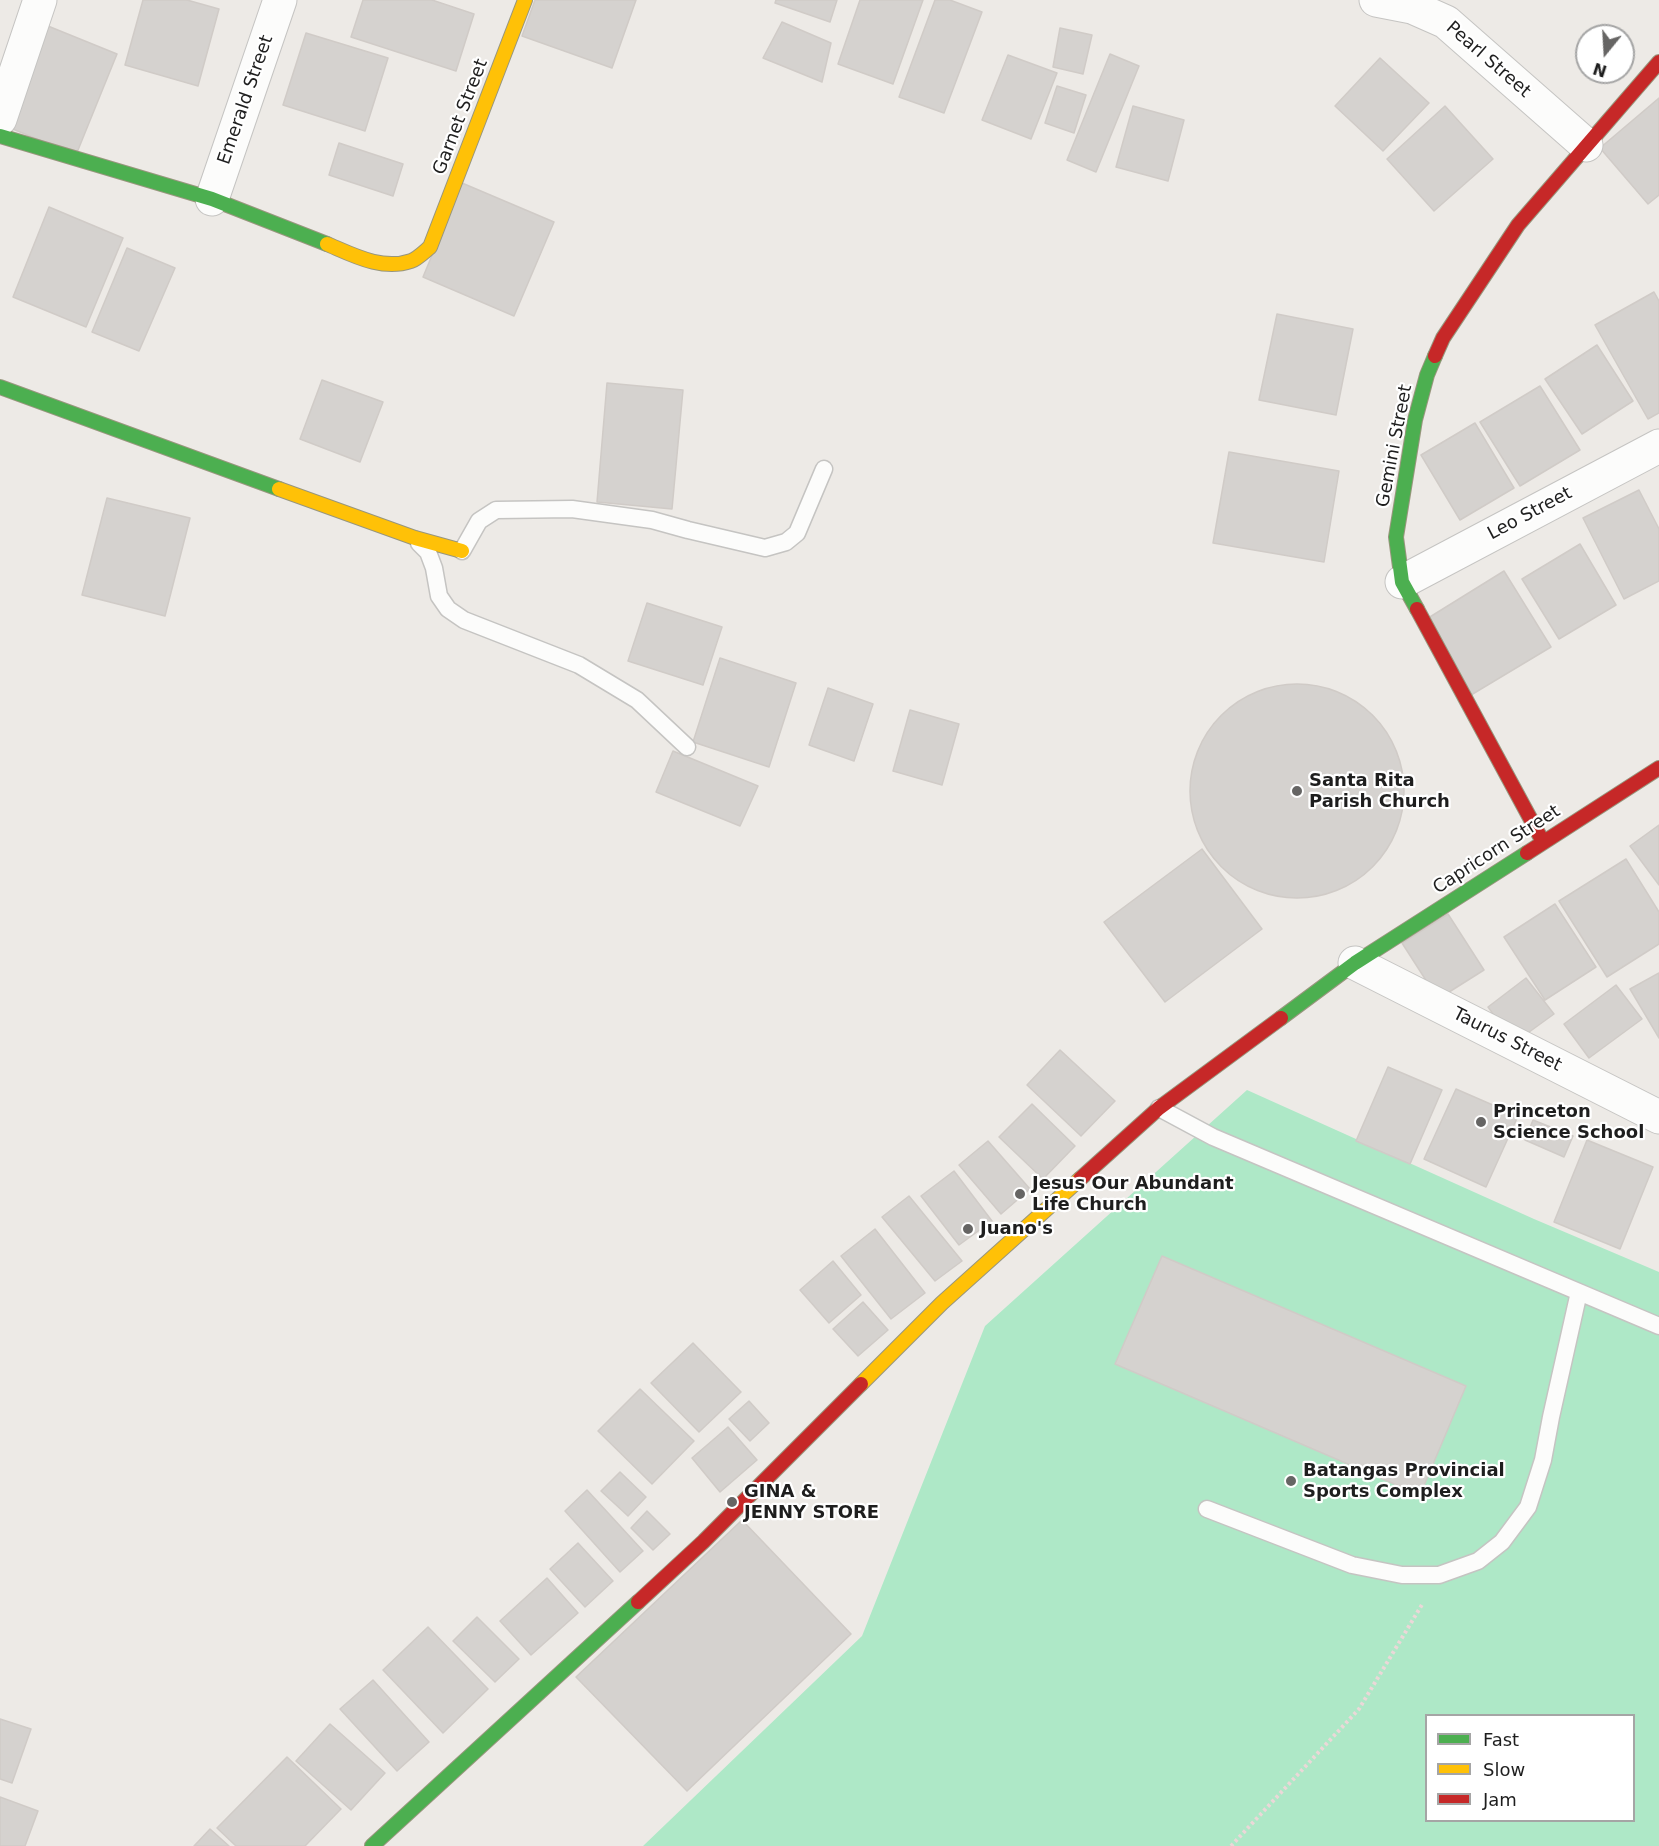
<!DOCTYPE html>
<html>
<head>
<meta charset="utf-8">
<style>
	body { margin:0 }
	#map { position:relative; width:1659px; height:1846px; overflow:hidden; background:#edeae6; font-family:"DejaVu Sans",sans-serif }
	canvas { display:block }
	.legend { position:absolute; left:1425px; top:1714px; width:210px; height:108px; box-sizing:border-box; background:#fff; border:2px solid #a5a5a5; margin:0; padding:8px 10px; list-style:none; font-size:18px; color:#1e1e1e }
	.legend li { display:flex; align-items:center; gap:12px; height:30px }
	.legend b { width:30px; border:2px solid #a5a5a5 }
	.north { position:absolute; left:1575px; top:24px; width:60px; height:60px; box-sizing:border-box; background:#fff; border:2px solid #a5a5a5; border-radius:50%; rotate:198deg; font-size:16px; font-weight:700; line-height:24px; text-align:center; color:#1e1e1e }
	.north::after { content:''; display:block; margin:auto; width:21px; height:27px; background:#666564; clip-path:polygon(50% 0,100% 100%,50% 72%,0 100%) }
</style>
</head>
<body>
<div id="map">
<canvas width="1659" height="1846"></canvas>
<ul class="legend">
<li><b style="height:8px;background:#4caf50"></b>Fast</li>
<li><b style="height:8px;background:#ffc107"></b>Slow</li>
<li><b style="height:8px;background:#c62828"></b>Jam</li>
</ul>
<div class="north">N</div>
</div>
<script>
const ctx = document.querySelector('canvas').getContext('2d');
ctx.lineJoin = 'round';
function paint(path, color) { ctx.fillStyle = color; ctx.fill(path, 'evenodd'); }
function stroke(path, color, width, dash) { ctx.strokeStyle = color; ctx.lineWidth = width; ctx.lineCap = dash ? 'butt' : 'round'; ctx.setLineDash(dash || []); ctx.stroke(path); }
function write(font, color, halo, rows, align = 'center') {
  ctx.font = font + ' "DejaVu Sans",sans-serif'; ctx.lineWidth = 4.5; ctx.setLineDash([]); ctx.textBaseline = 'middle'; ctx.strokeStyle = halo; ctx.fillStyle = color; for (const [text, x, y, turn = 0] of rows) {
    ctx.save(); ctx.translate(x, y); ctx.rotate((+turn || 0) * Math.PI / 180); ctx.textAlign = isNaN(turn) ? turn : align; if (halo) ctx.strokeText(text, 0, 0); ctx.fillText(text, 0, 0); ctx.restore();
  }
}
const pitch = new Path2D(`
	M1247,1090L1534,1219L1659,1272V1846H643L862,1636L985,1326ZM1426,1716H1634V1820H1426Z`);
const building = new Path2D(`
	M143,0H187L219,9L198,86L125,65Z
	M363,0H432L474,14L456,71L351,37Z
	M535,0H636L612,68L522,36Z
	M776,0H837L830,22L775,3Z
	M860,0H923L893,84L838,64Z
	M935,0H950L982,12L944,113L899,97Z
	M782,22L831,43L822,82L763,58Z
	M43,24L117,54L76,155L3,125Z
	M1060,28L1092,35L1083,74L1053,67Z
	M306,33L388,58L365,131L283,105Z
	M1110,54L1139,66L1096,172L1067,160Z
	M1008,55L1057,73L1031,139L982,120Z
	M1380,58L1429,103L1383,151L1335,106Z
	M1057,86L1086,95L1074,133L1045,123Z
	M1659,98V195L1648,204L1600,148Z
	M1133,106L1184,120L1168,181L1116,167Z
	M1445,106L1493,159L1434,211L1387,159Z
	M339,143L403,164L393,196L329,175Z
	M462,183L554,222L514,316L423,277Z
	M49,207L123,238L86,327L13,297Z
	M127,248L175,268L139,351L92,332Z
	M1654,292L1659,301V413L1648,419L1595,325Z
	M1277,314L1353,329L1336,415L1259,400Z
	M1597,345L1633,401L1582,434L1545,379Z
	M322,380L383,402L360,462L300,439Z
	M607,383L683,390L672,509L597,502Z
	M1540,386L1580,450L1520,486L1480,422Z
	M1475,423L1514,488L1460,520L1421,455Z
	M1229,452L1339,471L1324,562L1213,543Z
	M1639,490L1659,529V581L1624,599L1583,518Z
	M107,498L190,518L165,616L82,595Z
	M1580,544L1616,605L1559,639L1522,579Z
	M1504,571L1551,647L1471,695L1425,620Z
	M647,603L722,627L703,685L628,661Z
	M720,658L796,683L769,767L693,742Z
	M1190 791a107 107 0 1 1 214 0a107 107 0 1 1-214 0Z
	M828,688L873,704L854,761L809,745Z
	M910,710L959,724L942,785L893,771Z
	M673,751L758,786L740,826L656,792Z
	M1659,825V885L1630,846Z
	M1202,849L1262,929L1165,1002L1104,922Z
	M1626,859L1659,912V944L1607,977L1559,901Z
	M1555,904L1596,967L1545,1000L1504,937Z
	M1448,914L1484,970L1438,999L1402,943Z
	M1659,973V1038L1630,989Z
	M1526,978L1554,1014L1514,1043L1488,1007Z
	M1616,985L1642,1019L1589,1058L1564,1024Z
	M1060,1050L1115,1101L1081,1136L1027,1085Z
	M1388,1067L1442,1090L1410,1164L1356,1141Z
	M1456,1089L1518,1116L1486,1187L1424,1159Z
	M1032,1104L1075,1146L1043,1179L999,1137Z
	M1533,1120L1573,1136L1564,1157L1525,1140Z
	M1587,1140L1653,1167L1620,1249L1554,1222Z
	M988,1141L1030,1189L1001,1214L959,1165Z
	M954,1171L992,1221L959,1245L921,1196Z
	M909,1196L962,1261L935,1281L882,1217Z
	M875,1229L925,1293L891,1319L841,1256Z
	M1162,1256L1466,1386L1420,1495L1115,1364Z
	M833,1261L861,1295L829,1323L800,1290Z
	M863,1302L888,1330L858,1356L833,1329Z
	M693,1343L741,1392L699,1432L651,1383Z
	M640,1389L694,1441L652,1484L598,1431Z
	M749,1401L769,1423L750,1441L729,1419Z
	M728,1427L757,1460L720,1492L692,1458Z
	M620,1472L646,1497L628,1516L601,1491Z
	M587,1490L643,1551L620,1572L565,1511Z
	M647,1511L670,1534L653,1550L631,1528Z
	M742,1520L851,1634L687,1791L576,1677Z
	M578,1543L613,1581L585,1607L550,1569Z
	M547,1578L578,1613L531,1655L500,1621Z
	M477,1617L519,1659L495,1682L453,1641Z
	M428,1627L488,1689L443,1733L383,1670Z
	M373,1680L429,1742L397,1771L340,1709Z
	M0,1719L31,1729L12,1783L0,1779Z
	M330,1724L385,1773L351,1810L296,1761Z
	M287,1757L341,1809L305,1846H236L217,1828Z
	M0,1797L38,1811L25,1846H0Z
	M210,1829L229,1846H194Z`);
const path = new Path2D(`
	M1231,1846L1359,1709L1423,1603`);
const lane = new Path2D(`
	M419,543L428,552L434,568L439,596L448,609L464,620L579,665L637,700L687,747
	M462,551L479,521L496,510L572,509L652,520L688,530L765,548L786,542L797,533L824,469
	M1159,1108L1213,1137L1659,1326
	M1207,1509L1352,1565L1402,1575H1439L1478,1561L1502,1542L1528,1507L1543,1460L1551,1417L1579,1292`);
const street = new Path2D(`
	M1376,0L1412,7L1446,22L1586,145
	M0,119L40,0
	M212,199L280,0
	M1402,582L1659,446
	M1355,963L1659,1117`);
const fast = new Path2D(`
	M0,136L212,199L327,244
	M0,387L279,489
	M1417,609L1402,582L1396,537L1415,420L1427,375L1435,356
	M1281,1018L1355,963L1527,853
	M372,1846L638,1602`);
const slow = new Path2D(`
	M327,244C353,255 382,271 411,261C417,259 424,252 430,247L525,0
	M279,489L415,538L462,551
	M861,1384L942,1303L1080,1179`);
const jam = new Path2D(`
	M1435,356L1443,338L1518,225L1659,62
	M1417,609L1543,842
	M1527,853L1659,768
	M1080,1179L1159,1108L1281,1018
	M638,1602L704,1541L861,1384`);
const markers = [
	[1297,791,6,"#666564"],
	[1481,1122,6,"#666564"],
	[1020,1194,6,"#666564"],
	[968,1229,6,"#666564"],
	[1291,1481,6,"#666564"],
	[732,1502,6,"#666564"]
];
const streetNames = [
	["Pearl Street",1488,60,41],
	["Emerald Street",246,100,-71],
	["Garnet Street",461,117,-69],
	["Gemini Street",1395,446,-79],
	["Leo Street",1530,514,-28],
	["Capricorn Street",1497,850,-33],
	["Taurus Street",1507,1040,27]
];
const poiNames = [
	["Santa Rita",1309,781],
	["Parish Church",1309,802],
	["Princeton",1493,1112],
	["Science School",1493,1133],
	["Jesus Our Abundant",1032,1184],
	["Life Church",1032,1205],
	["Juano's",980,1229],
	["Batangas Provincial",1303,1471],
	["Sports Complex",1303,1492],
	["GINA &",744,1492],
	["JENNY STORE",744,1513]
];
paint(pitch, '#aee8c7');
paint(building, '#d5d2cf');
stroke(building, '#d0cbc7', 1.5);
stroke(lane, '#c5c4c2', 19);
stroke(street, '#c5c4c2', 35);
stroke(fast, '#98967d', 16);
stroke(slow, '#98967d', 16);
stroke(jam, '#98967d', 16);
stroke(path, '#ebd8d8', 4, [3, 3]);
stroke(lane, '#fcfcfb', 16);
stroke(street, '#fcfcfb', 33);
stroke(fast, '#4caf50', 14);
stroke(slow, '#ffc107', 14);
stroke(jam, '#c62828', 14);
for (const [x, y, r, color] of markers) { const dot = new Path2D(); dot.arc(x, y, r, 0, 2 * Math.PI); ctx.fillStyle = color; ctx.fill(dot); stroke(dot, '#fff', 2); }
write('18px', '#1e1e1e', '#fff', streetNames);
write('bold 18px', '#1e1e1e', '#fff', poiNames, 'left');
</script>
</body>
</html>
